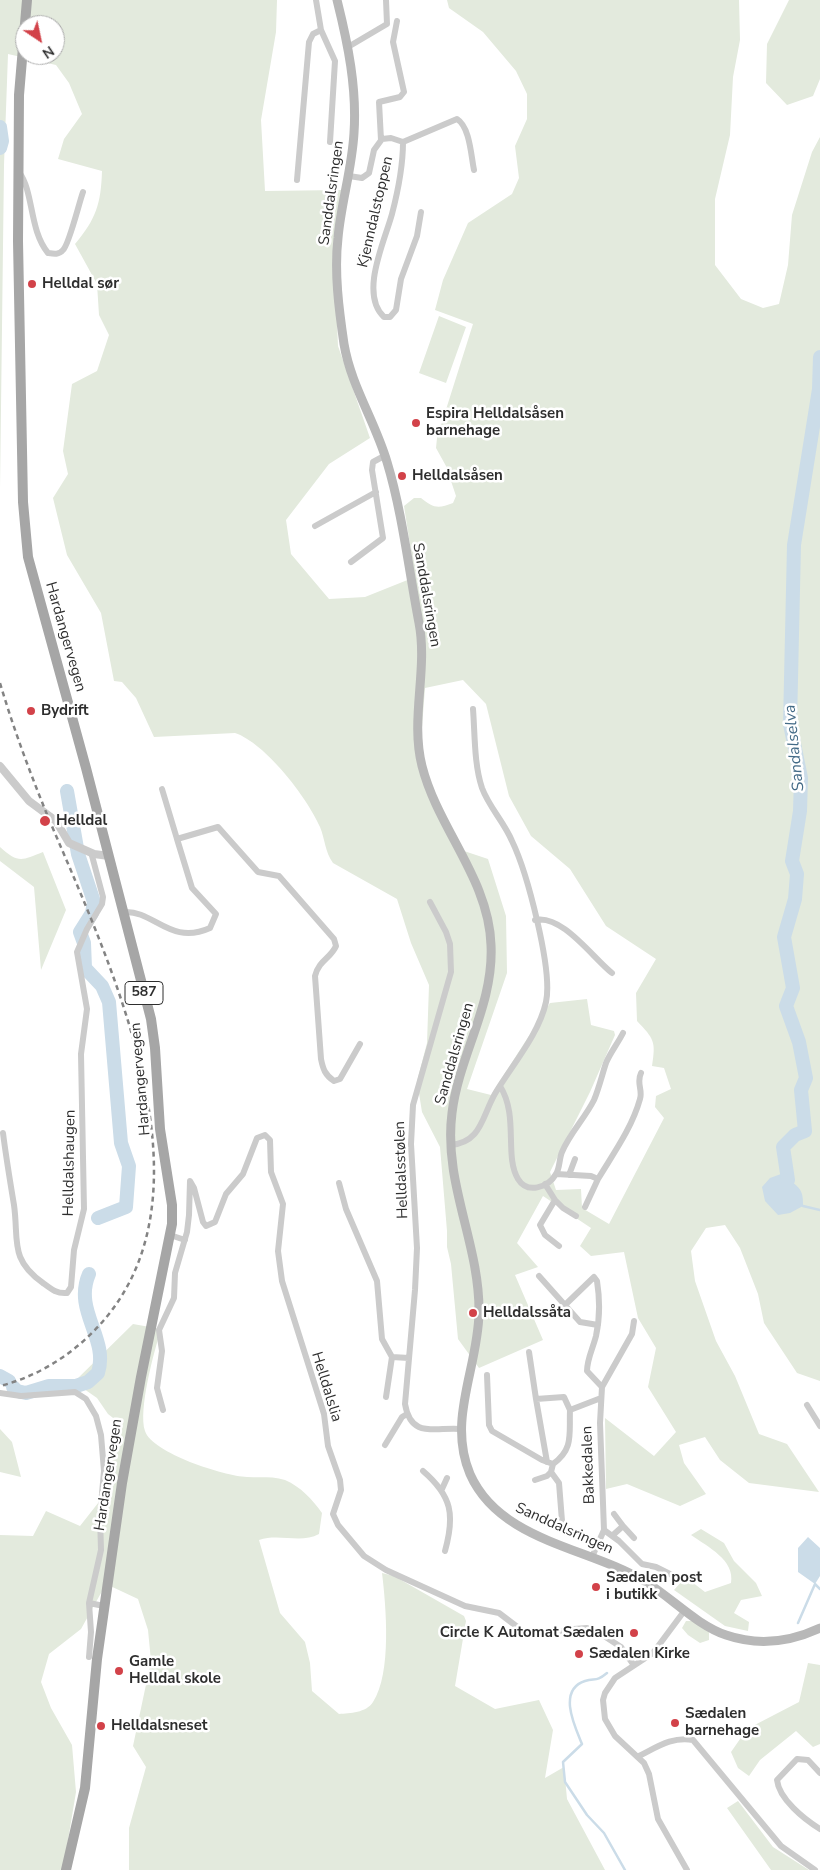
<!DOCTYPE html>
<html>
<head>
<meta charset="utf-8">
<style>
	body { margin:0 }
	#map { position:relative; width:820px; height:1870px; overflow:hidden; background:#fff; font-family:"Nunito Sans",sans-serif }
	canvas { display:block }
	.north { position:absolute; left:15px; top:15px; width:50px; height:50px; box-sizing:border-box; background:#fff; border:1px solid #ababab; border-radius:50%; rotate:146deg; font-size:14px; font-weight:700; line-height:20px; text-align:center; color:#2e2e2e }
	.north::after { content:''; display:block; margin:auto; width:18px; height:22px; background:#d24249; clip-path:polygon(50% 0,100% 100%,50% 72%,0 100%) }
</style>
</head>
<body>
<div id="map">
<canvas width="820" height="1870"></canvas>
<div class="north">N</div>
</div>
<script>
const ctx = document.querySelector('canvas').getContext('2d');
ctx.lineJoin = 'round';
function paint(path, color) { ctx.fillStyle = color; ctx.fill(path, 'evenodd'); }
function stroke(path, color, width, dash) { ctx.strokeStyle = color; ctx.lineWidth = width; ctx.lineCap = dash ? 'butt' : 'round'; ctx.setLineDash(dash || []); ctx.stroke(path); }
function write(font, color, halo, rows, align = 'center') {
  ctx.font = font + ' "Nunito Sans",sans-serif'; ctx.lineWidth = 5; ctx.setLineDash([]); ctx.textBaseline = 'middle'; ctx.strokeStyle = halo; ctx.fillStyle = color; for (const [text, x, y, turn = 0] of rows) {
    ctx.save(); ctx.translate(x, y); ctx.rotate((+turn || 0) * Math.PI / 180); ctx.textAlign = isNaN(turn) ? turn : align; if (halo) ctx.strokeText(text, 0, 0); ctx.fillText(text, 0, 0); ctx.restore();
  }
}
const green = new Path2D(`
	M0,0H277L276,32L261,120L265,191L341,190L334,255L338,346L370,438L329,464L286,520L291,554L329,599L365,597L415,577L404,506L414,498H421C433,508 438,509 453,503L456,496L446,466L436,448L437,438L473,324L435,310L443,280L468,223L512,194L519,178L515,146L527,119V94L516,71L483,32L449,8L447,0H739L740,40L733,77L730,135L715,199V265L741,299L763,308L779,304L788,265L792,215L812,152L820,137V1381L797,1373L764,1323L758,1294L740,1248L725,1225L706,1228L691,1251L695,1281L716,1341L735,1376L759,1434L787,1444L819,1492L749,1483L720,1460L705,1437L679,1445L684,1463L706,1494L680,1506L627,1484L606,1489L605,1418L654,1456L676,1432L648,1387L656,1348L638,1318L624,1252L591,1256L580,1246L591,1228L543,1196L517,1243L538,1267L515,1275L543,1340L479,1368L458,1339L451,1264L447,1247V1231L440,1147L422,1112L417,1081L427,1043L429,985L411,943L397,899L333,863C325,852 325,839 320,827C307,797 265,743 235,733L154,737L136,698L122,682L114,681L101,613L67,555L53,498L68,474L63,451L72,384L97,371L109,335L99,315L97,284L75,244C96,219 101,204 102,171L58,159L64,139L82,114L69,83L56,65L8,54L4,165L0,489ZM25,25H55V55H25ZM463,680L486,704L509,796L531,836L570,869L606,926L656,959L636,993L637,1021C654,1039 656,1041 652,1066L664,1068L671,1089L656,1096L655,1107L664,1118L609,1224L582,1208L581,1189L556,1190L550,1172L590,1092L615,1035L614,1031L591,1025L587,999L550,1003L491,1095L467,1089L507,973L506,916L488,859L464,851L419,767L425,688Z
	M789,0H820V79L813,96L787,105L766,83L767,44Z
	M439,316L466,327L446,383L419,373Z
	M0,847C18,863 21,861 43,852L66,910L41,970L34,887L0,861Z
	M133,1324L161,1329C154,1352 138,1410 145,1431C152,1453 224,1476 247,1477C259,1478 273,1476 285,1480C301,1487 312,1499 322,1513L319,1534C301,1544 279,1533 259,1540L280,1613L305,1642L310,1663L312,1691L339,1714C350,1713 366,1713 373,1702C392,1673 386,1606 382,1573L394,1576L464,1616L466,1621L455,1686L495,1709L539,1700L553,1730L545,1778L564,1767L567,1799L605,1870H129V1828L146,1767L133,1746L151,1661L148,1630L138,1599L106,1584L81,1629L49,1654L41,1682L51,1708L72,1745L76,1792L63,1870H0V1535L33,1536L46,1511L80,1526L102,1498L122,1425L108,1414L97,1398L74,1382Z
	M0,1429L12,1442L21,1477L0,1472Z
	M701,1529L724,1543L734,1561L756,1583L762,1596L741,1600L734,1613L749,1622L748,1631L725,1626L674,1590L682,1581L692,1582L705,1592L731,1583C735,1560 708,1547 691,1535Z
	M686,1621H694L709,1632V1640L700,1643L688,1635L682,1628Z
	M808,1663L820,1665V1744L813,1747L796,1731L760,1760L749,1776L738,1768L731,1752L747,1729L799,1702Z
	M738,1801L773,1847L809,1870H771L727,1808Z`);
const water = new Path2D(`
	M781,1174C795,1186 804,1185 803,1206L790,1213L778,1215L765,1201L762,1187L770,1178Z
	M808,1537L820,1548V1576L815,1584L798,1572V1548Z`);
const stream = new Path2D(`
	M803,1206L820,1210
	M798,1623L815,1584L820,1589
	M607,1673C596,1682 596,1678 585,1681C557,1690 575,1727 582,1744L563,1762L565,1782L587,1815L604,1833L625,1870`);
const river = new Path2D(`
	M0,127L2,141L0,148
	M67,791L78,854L94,902L92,913L80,932L84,943L85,968L102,986L109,1002L121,1143L129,1166L126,1207L98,1218
	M788,1180L783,1147L795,1135L805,1131L801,1090L806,1078L799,1042L786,1006L793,988L784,937L795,899L797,874L792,861L800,811L801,778L790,724L794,545L819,389L820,357
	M0,1376L9,1381
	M13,1387L17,1391L26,1393L49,1386H76L88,1382L98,1373C109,1338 73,1311 89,1274`);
const minor = new Path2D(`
	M316,0L321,30L335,61L330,142
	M348,47L387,24L386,0
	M381,140L379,102L400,97L404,92L393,42L397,21
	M403,142L457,119C470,127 471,156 474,170
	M19,172C34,192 29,230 48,253C54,254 59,255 63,250C69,245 79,203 83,192
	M349,176L362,178L369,173L374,150L382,139L391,138L403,142C403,166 398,191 392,214C385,240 359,294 384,317H390L396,310L401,279L417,236L421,212
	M297,180L309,42L313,34L321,30
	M315,526L376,492
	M351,562L383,538L372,470L373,462L386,455
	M162,789L177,839
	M430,902L446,932L450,944L451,972L413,1105L411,1144L417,1248L415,1290L405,1404C411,1439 435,1427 460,1429
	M124,912C154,910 170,946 210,928L216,914L192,888L177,839L218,827L258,872L279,876L334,939L336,946C331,958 319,960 315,976L321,1059C323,1069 325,1075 334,1081L340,1079L360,1044
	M535,920C562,914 592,957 612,973
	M500,1086C519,1116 504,1156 518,1179C527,1194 548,1188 556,1174C560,1168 559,1159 562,1152C570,1133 585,1118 594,1100C599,1088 602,1075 606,1063C610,1053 618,1043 623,1033
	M3,1133C6,1157 10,1181 14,1205C19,1240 9,1259 43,1283C51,1289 57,1294 67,1293L71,1287L74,1250L84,1209L81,1054L87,1009L77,952L87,929L102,904L103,897L91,852
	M450,1145C482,1143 482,1115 496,1092C513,1064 539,1034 546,1002C553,970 527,872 512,841C504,822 489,807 482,788C474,764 475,735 473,709
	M556,1174L591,1176L598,1179C613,1154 632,1128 640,1099C643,1090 636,1083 641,1073
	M569,1175L575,1159
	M339,1183L346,1209L377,1281L382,1339L392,1357L409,1358
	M545,1184L555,1200L540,1225L545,1235L559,1246
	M555,1200L563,1208L576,1216
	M585,1207L598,1179
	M170,1235L185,1240
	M539,1276L580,1322L598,1325
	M566,1304L594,1277L597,1281C600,1300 600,1318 596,1336C593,1348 587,1359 587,1371L602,1387
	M529,1352L536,1399
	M487,1375L489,1425L492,1431L542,1460L553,1464C574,1449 569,1434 570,1410L601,1398
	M0,1393L21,1396L75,1392L86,1399L96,1416L101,1435L104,1471L100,1516L101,1550L89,1603L91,1632L89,1657
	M386,1397L392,1357
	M807,1405L820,1426
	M163,1410L157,1388L162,1351L159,1330L174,1298L175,1273L187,1232L189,1215L190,1181L194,1188L203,1222L206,1226L215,1222L226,1194L243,1174L257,1138L265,1135L270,1140L271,1172L283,1204L278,1251L282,1281L324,1414L328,1446L340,1480L341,1490L333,1514L338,1525L364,1556L386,1570L465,1606L499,1613L524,1632L533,1636L574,1629L587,1628L601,1634L621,1647L633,1664
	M385,1445L402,1417L407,1414
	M547,1462L536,1399L564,1397L570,1410
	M553,1464L551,1472L559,1483L562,1521
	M423,1471C452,1496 455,1515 445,1551
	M535,1480L547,1476L551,1472
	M442,1489L447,1478
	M614,1514L623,1526
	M604,1530L619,1541L642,1564L656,1567L674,1576
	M613,1535L623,1526L634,1538
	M592,1557L604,1530L600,1423L602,1387L632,1334L634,1321
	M89,1603L104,1606
	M685,1610L653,1653L615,1678L605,1693L603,1700L605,1719L615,1736L644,1763L649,1774L658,1819L687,1870
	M639,1756C657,1747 673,1736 693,1740L781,1846L815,1870
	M820,1773L808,1760L797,1759L777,1780C779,1799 804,1819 820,1829`);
const tertiary = new Path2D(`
	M0,766L29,801L56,821L69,843L94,854L109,856`);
const secondary = new Path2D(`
	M337,0C348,44 357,88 354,133C352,169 341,203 338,238C334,272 339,310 344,344C351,386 375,421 387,462C402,511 409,571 419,623C428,670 410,719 422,766C438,829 489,879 491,945C494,1005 459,1055 452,1113C443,1183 480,1244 479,1313C478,1368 447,1420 470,1474C500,1542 589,1547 646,1582C673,1599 697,1625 726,1635C758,1646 790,1642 820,1628`);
const primary = new Path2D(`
	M27,0L19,95L18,241L23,502L28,557L86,768L151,1019L155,1048L160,1129L172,1205V1224L141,1377L122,1483L97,1659L85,1788L66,1870`);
const rail = new Path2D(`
	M0,683C13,727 29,770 46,812C104,951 217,1177 109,1314C81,1349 43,1375 0,1386`);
const markers = [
	[32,284,5,"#d24249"],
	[416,423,5,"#d24249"],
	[402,476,5,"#d24249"],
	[31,711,5,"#d24249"],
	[45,821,6,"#d24249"],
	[473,1313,5,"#d24249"],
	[596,1587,5,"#d24249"],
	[634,1633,5,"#d24249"],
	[579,1654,5,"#d24249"],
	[119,1671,5,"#d24249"],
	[675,1723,5,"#d24249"],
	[101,1726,5,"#d24249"]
];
const shields = [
	[144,993,38]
];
const shieldNames = [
	["587",144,993]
];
const streetNames = [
	["Sanddalsringen",332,193,-82],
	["Kjenndalstoppen",376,212,-77],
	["Sanddalsringen",426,595,80],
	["Hardangervegen",65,637,74],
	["Sanddalsringen",455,1054,-74],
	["Hardangervegen",141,1079,-95],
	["Helldalshaugen",70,1163,-89],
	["Helldalsstølen",402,1170,-92],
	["Helldalslia",326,1387,73],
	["Bakkedalen",589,1465,-92],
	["Hardangervegen",109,1475,-81],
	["Sanddalsringen",564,1529,24]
];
const poiNames = [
	["Helldal sør",42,284],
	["Espira Helldalsåsen",426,414],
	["barnehage",426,431],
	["Helldalsåsen",412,476],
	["Bydrift",41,711],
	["Helldal",56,821],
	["Helldalssåta",483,1313],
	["Sædalen post",606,1578],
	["i butikk",606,1595],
	["Circle K Automat Sædalen",624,1633,"right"],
	["Sædalen Kirke",589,1654],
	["Gamle",129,1662],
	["Helldal skole",129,1679],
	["Sædalen",685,1714],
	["barnehage",685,1731],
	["Helldalsneset",111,1726]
];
const waterNames = [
	["Sandalselva",795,748,-96]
];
paint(green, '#e3eadd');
paint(water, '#cbdce8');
stroke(stream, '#cbdce8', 2.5);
stroke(river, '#cbdce8', 14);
stroke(minor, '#cbcbcb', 6);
stroke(tertiary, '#cbcbcb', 8);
stroke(secondary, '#b8b8b8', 9);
stroke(primary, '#a6a6a6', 10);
stroke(rail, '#838383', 2.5, [5, 4]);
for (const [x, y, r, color] of markers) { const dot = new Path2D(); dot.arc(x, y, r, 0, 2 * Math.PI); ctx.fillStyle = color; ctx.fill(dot); stroke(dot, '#fff', 2); }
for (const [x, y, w] of shields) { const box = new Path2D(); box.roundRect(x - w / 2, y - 11.5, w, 23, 4); ctx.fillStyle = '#fff'; ctx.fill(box); stroke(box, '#2e2e2e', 1); }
write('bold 14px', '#2e2e2e', null, shieldNames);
write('15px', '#2e2e2e', '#fff', streetNames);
write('bold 15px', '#2e2e2e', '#fff', poiNames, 'left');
write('italic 16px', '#446b87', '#fff', waterNames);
</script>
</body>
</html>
